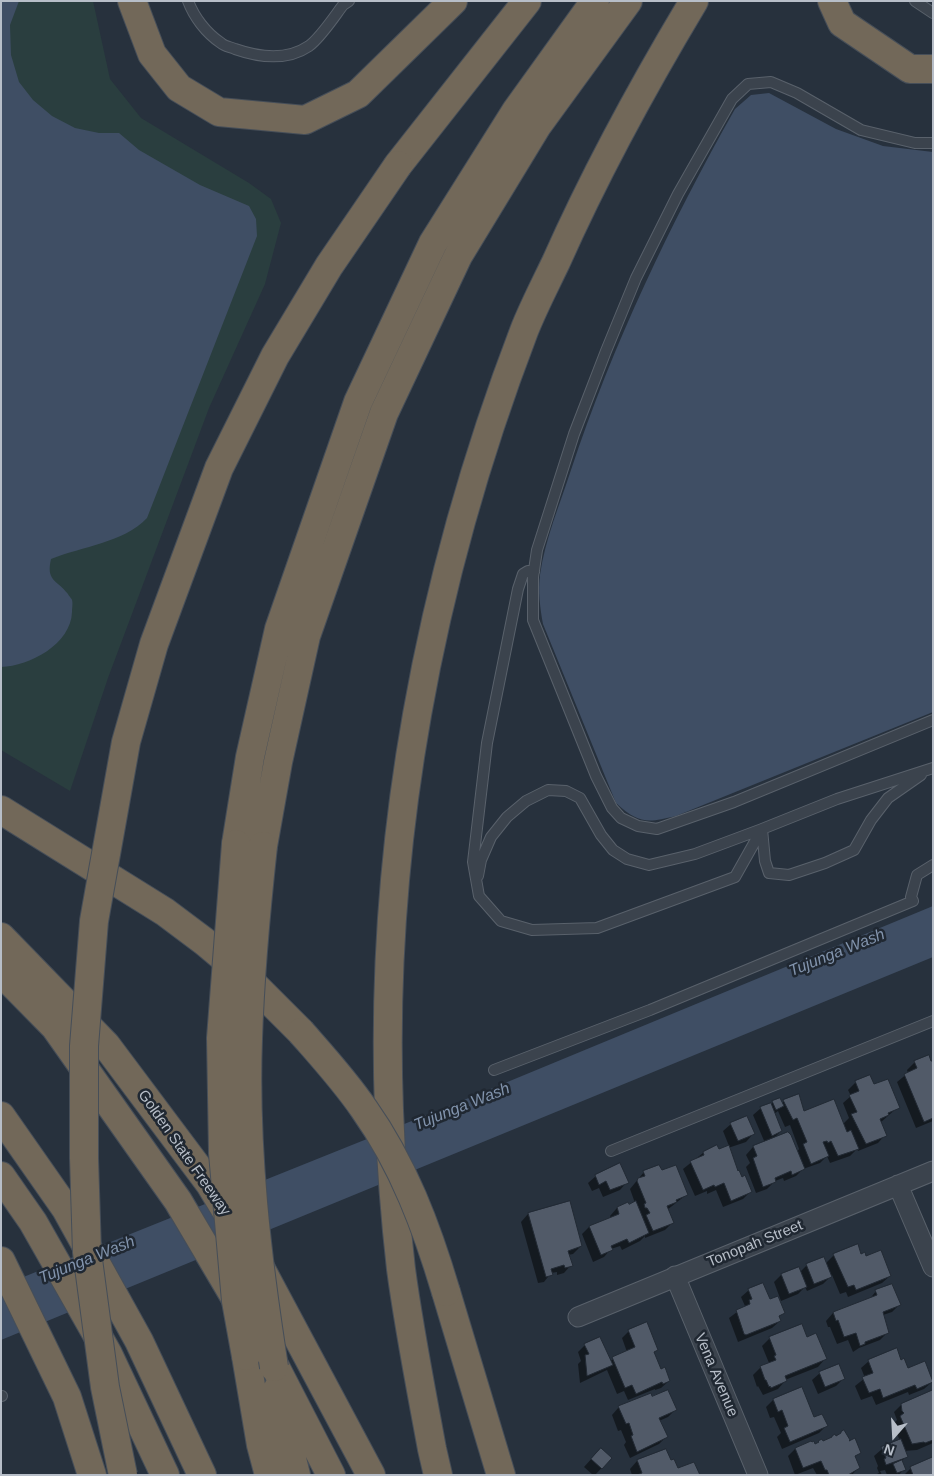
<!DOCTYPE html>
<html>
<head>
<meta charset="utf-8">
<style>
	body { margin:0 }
	#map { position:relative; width:934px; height:1476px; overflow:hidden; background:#27313d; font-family:Arial,sans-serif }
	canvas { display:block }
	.frame { position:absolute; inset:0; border:2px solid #b7bec8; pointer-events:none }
	.north { position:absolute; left:869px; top:1411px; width:50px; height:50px; -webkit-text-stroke:4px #202832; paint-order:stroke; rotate:199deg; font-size:14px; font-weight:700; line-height:20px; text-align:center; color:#b7bec8 }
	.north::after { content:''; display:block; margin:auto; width:18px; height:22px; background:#b7bec8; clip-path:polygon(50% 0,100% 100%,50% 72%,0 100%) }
</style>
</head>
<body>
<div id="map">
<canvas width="934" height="1476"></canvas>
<div class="frame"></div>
<div class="north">N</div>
</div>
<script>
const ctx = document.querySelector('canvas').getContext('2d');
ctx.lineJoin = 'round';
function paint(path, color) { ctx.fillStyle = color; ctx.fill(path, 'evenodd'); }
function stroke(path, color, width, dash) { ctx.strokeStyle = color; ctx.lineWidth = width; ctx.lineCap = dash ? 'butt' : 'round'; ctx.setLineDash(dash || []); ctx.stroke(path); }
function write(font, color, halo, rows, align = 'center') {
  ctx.font = font + ' Arial,sans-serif'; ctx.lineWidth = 5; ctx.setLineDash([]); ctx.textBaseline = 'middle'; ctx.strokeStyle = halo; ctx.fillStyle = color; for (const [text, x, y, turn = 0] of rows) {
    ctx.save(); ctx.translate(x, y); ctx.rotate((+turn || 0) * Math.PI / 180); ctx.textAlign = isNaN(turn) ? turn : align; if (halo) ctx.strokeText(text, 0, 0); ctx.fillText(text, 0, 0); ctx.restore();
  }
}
const green = new Path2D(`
	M1,1H93L110,79L141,118L249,183L271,199L281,223L265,284L209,408L108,678L70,791L1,750Z`);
const water = new Path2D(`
	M1,1H19L10,25L11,55L19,82L33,100L52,116L75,128L99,133H119L139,150L200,185L249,206L256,219L257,236L147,518C123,543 83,546 51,559C46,581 56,579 68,594C68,595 72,599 72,600C73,603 72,609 72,612C71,644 30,666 1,667Z
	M769,93L836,129L883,146L933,152V712L676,816C647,823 639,824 616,803L543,624C540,608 538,591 540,575C545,539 560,504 571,470C613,344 670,224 735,109L751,95Z
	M933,906V957L1,1340V1286L459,1102Z`);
const shadow = new Path2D(`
	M915,1062H933V1121L916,1128L897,1082L908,1073L907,1070Z
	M856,1082L874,1085L898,1107L880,1123L885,1135L878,1143L858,1151L857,1149L850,1156L830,1163L827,1156L820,1163L803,1169L796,1176L784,1181L783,1178L775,1181L767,1189L756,1193L746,1167L750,1163L746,1155L753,1147L765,1143L753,1115L761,1108L770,1105L773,1102L781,1104L784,1101L804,1113L843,1124L849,1118L843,1103L851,1096L848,1090ZM778,1111L785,1127L790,1125L799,1149L797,1152L772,1140L781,1131L774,1114Z
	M731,1124L753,1134L746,1142L728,1148L737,1172L750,1192L743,1199L723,1207L716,1190L707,1194V1191L695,1196L683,1169L703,1153L718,1151L729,1146L723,1131Z
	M644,1172H661L686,1195L667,1210L672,1223L665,1230L645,1238V1236L640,1241L622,1250L620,1246L611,1249L604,1257L593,1262L582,1234L589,1227L611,1218L610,1216L617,1208L635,1203L630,1189Z
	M596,1176L627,1182L620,1190L603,1197L599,1188L592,1191L588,1183Z
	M528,1214L581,1246L573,1254L568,1255L571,1265L564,1273L557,1275V1272L551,1273L544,1282L538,1283L521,1222Z
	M834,1255H861L890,1276L882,1283L848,1297L846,1292L840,1294L832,1275L823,1284L807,1291L805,1287L798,1294L781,1301L774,1282L781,1275L800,1272L807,1265L825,1264Z
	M749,1290L770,1301L783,1313L778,1318L780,1321L772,1328L738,1342L729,1318L745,1306L741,1297Z
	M876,1291L899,1305L892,1312L883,1315L888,1332L880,1340L859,1348L853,1352L848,1340L837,1344L830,1327H828L826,1321L833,1313L869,1300Z
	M629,1331L657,1350L653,1354L660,1370L669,1381L661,1388L655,1390V1389L628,1400L624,1391L617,1394L607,1370L580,1383L578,1364L581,1361L578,1352L585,1345L610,1361L627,1352L622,1338Z
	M770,1338L807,1339L825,1359L818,1367L785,1380V1381L778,1389L763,1395L758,1386L757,1387L753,1375L761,1367L769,1363L762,1346Z
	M869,1361H901L907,1369L932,1382L924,1389L909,1395L908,1392L876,1405L872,1396L861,1400L855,1386L865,1378L861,1368Z
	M820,1373L843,1379L836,1386L818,1394L812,1380Z
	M933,1391V1443L917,1450L904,1451L906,1456L901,1462L904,1469L899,1475H887L885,1470L880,1471L882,1475H875L879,1473L877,1468L878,1466L874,1456L882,1449L900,1441L893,1424L897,1420L894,1412L901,1405Z
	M652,1398L675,1410L668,1417L659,1421L666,1437L659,1444L630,1458L624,1445L626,1442L621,1430L618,1431L612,1415L619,1407Z
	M773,1400L813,1419L826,1426L819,1433L782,1449L777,1437L781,1433L774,1417L770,1418L766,1407Z
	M844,1432L850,1442L859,1453L854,1458L858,1468L852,1475H817L813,1468L795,1475L788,1456L795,1449L815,1446Z
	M665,1450L677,1470L698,1475H632L630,1469L637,1461Z
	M593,1457L610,1459L595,1475H593L584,1467Z
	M911,1468L933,1475H904Z`);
const building = new Path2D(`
	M929,1055L931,1061H933V1118L924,1122L904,1074L917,1068L914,1061Z
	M870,1075L874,1084L888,1079L900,1108L888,1113L889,1115L880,1119L887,1136L866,1144L851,1114L857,1112L849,1095L859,1091L855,1081Z
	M799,1094L804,1111L834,1099L847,1132L851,1130L859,1149L838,1156L831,1141L828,1143L827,1141L823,1142L829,1156L811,1164L803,1144L807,1142L797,1118L793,1120L783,1100Z
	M780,1098L784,1106L776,1110L772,1101Z
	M771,1103L782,1131L772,1136L760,1107Z
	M747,1116L755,1134L738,1141L730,1123Z
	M788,1132L791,1135L805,1169L792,1175L791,1171L775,1178L776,1182L763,1187L753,1158L757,1156L753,1146Z
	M717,1145L719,1149L729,1145L738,1171L739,1170L742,1177L745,1175L752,1192L731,1201L724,1183L715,1187L714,1185L703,1190L690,1161L704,1155L703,1152Z
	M620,1163L629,1183L610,1190L606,1181L599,1185L595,1175Z
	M659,1165L662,1170L676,1165L688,1195L676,1200L677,1202L667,1206L674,1223L653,1231L646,1215L650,1213L647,1208H645L644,1204L646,1203L637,1181L638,1178L645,1176L643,1171Z
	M570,1201L582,1246L568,1251L573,1266L565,1268L564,1265L551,1269L553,1275L546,1277L528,1213Z
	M636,1201L649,1233L629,1243L627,1239L611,1246L613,1250L601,1255L589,1226L619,1214L617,1207L628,1202L629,1204Z
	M858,1244L861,1254L865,1252L866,1256L881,1250L891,1276L856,1290L854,1285L848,1287L833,1254Z
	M824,1257L832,1277L814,1284L806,1264Z
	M799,1267L807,1287L789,1294L781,1274Z
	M763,1283L770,1299L778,1296L785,1313L779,1316L781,1321L746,1335L744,1334L736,1310L750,1304L749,1300L752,1299L748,1289Z
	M892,1284L901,1305L883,1312L889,1333L865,1342V1344L860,1346L856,1333L844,1337L838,1320L836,1321L833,1312L877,1295L875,1290Z
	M647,1322L658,1350L654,1352L661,1369L665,1367L670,1381L663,1384L662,1382L636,1394L632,1385L625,1388L612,1357L635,1347L628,1330Z
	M802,1324L807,1337L816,1333L827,1359L785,1376L787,1381L771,1388L770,1386L769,1387L766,1380H765L760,1366L776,1360L774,1356L776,1355L769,1337Z
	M600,1337L613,1365L587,1376L585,1355L589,1354L584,1344Z
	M897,1348L901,1360L904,1358L908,1368L925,1361L933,1382L917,1389L915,1385L883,1398L880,1389L869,1393L862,1377L873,1373L868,1360Z
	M839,1364L845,1379L825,1387L819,1372Z
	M802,1387L814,1417L822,1414L828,1426L790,1442L784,1428L788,1426L782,1410L778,1412L773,1399Z
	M668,1390L677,1410L659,1418L668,1437L637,1452L631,1436L633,1435L629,1423L626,1424L618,1406L651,1393L652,1396Z
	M933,1390V1440L925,1443L924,1442L912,1444L900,1416L904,1413L902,1411L901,1404Z
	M844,1430L850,1440L849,1441L855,1438L861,1453L855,1456L860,1468L848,1475H829L827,1470H825L821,1461L803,1468L795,1448L811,1441L812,1442L814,1441L815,1444L819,1442L818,1441L822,1439L823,1441L832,1437V1436L835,1434L836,1436L841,1433V1432Z
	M901,1439L908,1457L886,1465L884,1459L886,1458L881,1447Z
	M601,1448L612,1458L602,1469L591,1459Z
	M666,1449L671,1460L674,1459L678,1468L694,1462L700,1475H637L642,1473L637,1460Z
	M933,1457V1475H913L910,1467Z
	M902,1460L906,1470L897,1473L893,1464Z`);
const service = new Path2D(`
	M188,1C194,17 206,33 221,43C224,46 230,47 235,49C258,57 287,61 309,46C321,37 334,17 343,5L349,1
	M915,1L933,13
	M933,143H915L861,130L797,93L771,82L748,84L732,99L678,194L636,278L606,351L574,434L537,550L533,577V620L596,776L612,808L621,818L638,826L657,829L734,802L933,720
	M534,572L528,571L523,574L518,589L487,743L473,862L479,896L501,921L532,930L597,928L735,877L762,829L837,799L933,768
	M478,876L481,860L491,837L507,817L526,801L548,790L566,791L580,798L601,835L613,850L627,859L649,865L695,854L762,829L765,861L769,873L789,875L825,863L854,850L871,820L888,798L921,775
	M494,1070L650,1010L913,901L911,897L917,875L933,865
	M611,1151L933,1021
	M1,1396H2`);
const minor = new Path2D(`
	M898,1185L933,1267
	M675,1276L758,1475
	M578,1317L933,1171`);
const motorway = new Path2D(`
	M132,1L152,54L179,88L219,112L305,120L358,94L453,1
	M832,1L842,23L910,69H933
	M398,165L527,1
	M1,810L165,912L205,942L242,973L301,1032
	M236,844L250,757L279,629L358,402L433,243L516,111L595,1
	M263,846L278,762L306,636L384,413L458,256L537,126L628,1
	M1,937L106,1045L210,1184L231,1219
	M1,972L55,1027L178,1201L240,1306
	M1,1116L66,1209L139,1341L202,1475
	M1,1176L33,1222L108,1354L165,1475
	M1,1261L67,1397L92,1475
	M261,1269L371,1475
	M446,1292L501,1475
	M264,1345L331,1475
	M246,1356L261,1445L269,1475
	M278,1388L287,1439L296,1475
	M438,1475L432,1449C421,1389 409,1329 401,1269C395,1217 391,1163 389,1110C379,845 429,579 524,331C533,308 545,285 556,262C596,172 643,86 694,1`);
const motorwayBridge = new Path2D(`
	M236,844L221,1038L223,1153L236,1301L246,1356
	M263,846C256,910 250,975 248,1039C244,1148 257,1259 274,1367
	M301,1032C323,1057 345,1081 364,1109C403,1164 427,1228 446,1292
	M123,1475L105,1387L87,1252L84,1158V1046L94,921L126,742L154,644L219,468L275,356L329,266L398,165`);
const streetNames = [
	["Golden State Freeway",184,1153,55],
	["Tonopah Street",755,1244,-22],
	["Vena Avenue",716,1375,67]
];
const waterNames = [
	["Tujunga Wash",837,953,-22],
	["Tujunga Wash",462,1107,-22],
	["Tujunga Wash",87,1260,-22]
];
paint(green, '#2a3e3f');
paint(water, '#3f4e64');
paint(shadow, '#0007');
paint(building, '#515a68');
stroke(building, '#222a34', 1);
stroke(service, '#59616b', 12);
stroke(minor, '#59616b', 21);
stroke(motorway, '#464e58', 30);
stroke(service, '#3b434d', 10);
stroke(minor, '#3b434d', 19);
stroke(motorway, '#726859', 28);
stroke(motorwayBridge, '#464e58', 30, []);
stroke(motorwayBridge, '#726859', 28);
write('15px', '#b7bec8', '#202832', streetNames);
write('italic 16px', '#8294ad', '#202832', waterNames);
</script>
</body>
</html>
